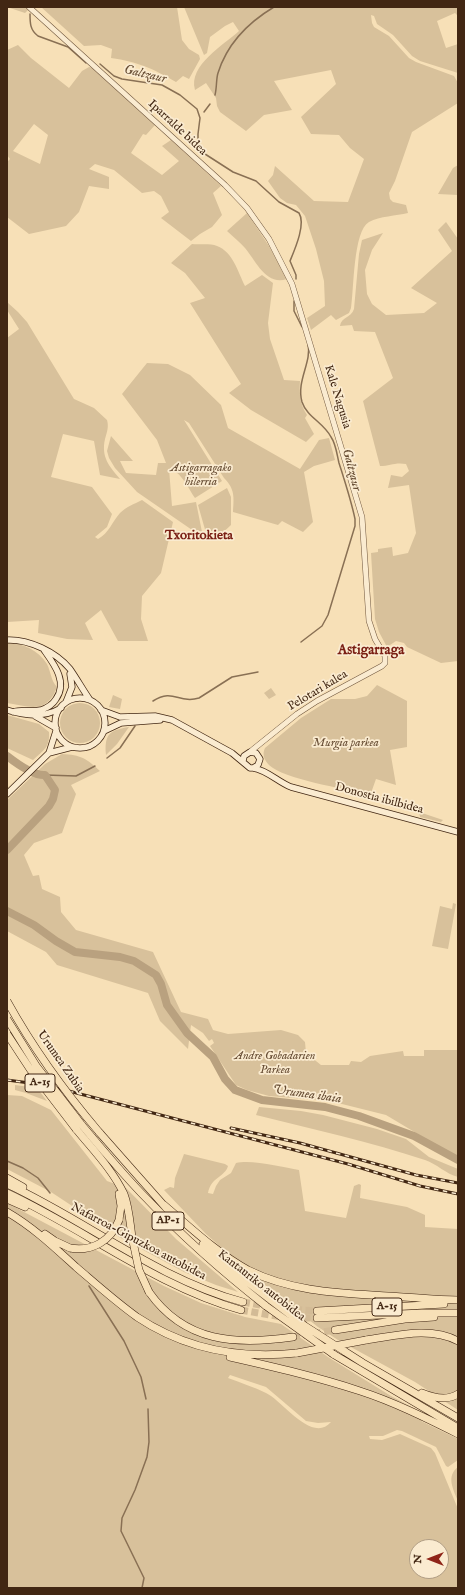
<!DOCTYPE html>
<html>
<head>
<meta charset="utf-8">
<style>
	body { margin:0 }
	#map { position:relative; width:465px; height:1595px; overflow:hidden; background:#f7e0b7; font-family:"IM FELL English",serif }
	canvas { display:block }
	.frame { position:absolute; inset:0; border:8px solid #422713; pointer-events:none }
	.north { position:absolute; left:409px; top:1539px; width:40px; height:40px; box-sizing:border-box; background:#faebd0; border:1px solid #b09d84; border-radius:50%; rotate:270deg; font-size:11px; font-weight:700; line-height:16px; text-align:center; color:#422713 }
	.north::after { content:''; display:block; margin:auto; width:14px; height:18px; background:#8f2418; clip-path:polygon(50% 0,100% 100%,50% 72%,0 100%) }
</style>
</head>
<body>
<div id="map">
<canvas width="465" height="1595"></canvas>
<div class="frame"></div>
<div class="north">N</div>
</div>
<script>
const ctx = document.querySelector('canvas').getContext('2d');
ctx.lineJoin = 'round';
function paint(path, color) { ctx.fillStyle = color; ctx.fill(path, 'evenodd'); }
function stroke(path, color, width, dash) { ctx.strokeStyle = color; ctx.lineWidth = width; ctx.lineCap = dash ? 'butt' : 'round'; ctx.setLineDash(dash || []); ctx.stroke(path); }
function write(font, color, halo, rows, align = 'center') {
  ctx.font = font + ' "IM FELL English",serif'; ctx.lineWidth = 3.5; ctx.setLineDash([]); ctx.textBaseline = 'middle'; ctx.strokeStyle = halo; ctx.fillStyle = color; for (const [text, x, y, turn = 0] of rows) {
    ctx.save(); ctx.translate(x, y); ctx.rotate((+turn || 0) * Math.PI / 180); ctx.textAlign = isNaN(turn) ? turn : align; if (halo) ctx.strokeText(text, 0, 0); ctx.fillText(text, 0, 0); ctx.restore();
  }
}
const green = new Path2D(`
	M7,7H25L28,10L25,13Z
	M41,7H177L182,40L189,49L199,55L200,59L189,79L183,76L176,82C152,68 138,62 111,58L112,49L101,45L84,46Z
	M184,7H458V16L455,13L437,21L446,48L458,44V73L420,61L412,56L393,35L377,24L374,16L371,15L372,23L374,27L389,36L409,58L416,62L454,76L458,83V103L412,132L395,181L389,193L390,199L393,202L406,205L408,213C396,216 380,216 369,222C353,231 354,290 351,308L349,313L336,320L331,315L311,330L307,318L325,306L324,281L316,249L305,216L296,205L287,203L280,198L268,181L273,175L275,166L314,201L348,202L364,159L350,148L339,135L311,134L301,117L336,84L331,70L274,81L292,110L264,115L246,131L220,112L217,106L216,98L206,83L195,90C188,65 224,45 239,31L233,22L225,26L210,37L207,53L204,55Z
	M18,45L31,58L69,88L82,71L89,67L93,68L155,125L146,135L143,134L131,153L162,175L179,161L162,146L171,140L221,186L213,193L222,215L212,227L200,234L191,241L161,218L169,212L161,196L154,191L142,193L114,170L95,164L89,169L109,177V189L89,186L79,212L66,226L29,234L7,217V162L10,159L7,155V50ZM34,124L48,135L40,164L13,151Z
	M458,165V195L438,194L453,168Z
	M247,213L269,246L287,279C266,286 256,261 245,248C240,242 233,237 227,231Z
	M446,222L458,239V661L441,663L407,647L404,643L396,641L387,647L379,632L375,619L371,553L378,552V549L392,547L393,556L408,553L416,533L409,485L388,488L391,475L402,477L409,471L406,464C395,462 390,466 380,466L363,401L393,378L375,332L354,331L352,325L340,326C341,317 351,318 354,309L359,254L362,240L383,233L372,250L365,270L367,294L372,304L386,315L424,313L437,303L411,288L452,251L438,230Z
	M192,244C199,245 210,243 217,246C233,252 238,272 245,286L262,275L273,283L268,323L270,339L284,380L300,381C299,394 300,404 307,415L305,418L314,434L306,442L251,410L229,393L241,384L190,303L205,298L185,273L171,263Z
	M7,302L18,312L27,322L74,399L94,408L107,420C109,427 107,432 105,439C101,457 109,466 120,479L100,475L94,441L63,434L51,477L92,487L112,514L107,527L95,537L98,539C109,533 112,522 120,513C126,507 134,504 142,500L173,522L161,573L142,596L141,619L148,641H118L101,610L85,623L93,640L67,639L38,633L39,620L7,622V338L19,329L7,310Z
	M147,363L168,364L190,375L221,405L228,428L300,469L319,440L329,438L335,460L314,466L304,472L313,522L303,532L282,521L278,525L233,512C234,497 235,489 224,478L189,423L184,420L222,481L195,498C188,488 181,471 169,469L172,506L196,502L202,532L197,531L195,532L137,492L115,468L109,458L107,451L111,436L133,461H120L126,473L156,475L158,463H166L157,440L122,394Z
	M227,488L231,497V525C223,533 217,537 206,533L198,505Z
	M7,643C23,643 38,650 47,664C51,672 51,681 57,687C47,714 31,707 7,703Z
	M377,685L407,701V747L390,750L396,785L376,779L371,793L367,794C346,789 283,779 269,765C264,760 262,754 265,748L301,718L331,699H355L367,696Z
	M271,688L276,695L269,699L264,693Z
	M113,695L122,699L120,709L109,707Z
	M60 723a20 20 0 1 1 40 0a20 20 0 1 1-40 0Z
	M7,715L39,724L49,732C50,747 44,750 33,760L7,748Z
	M129,727L117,744L106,755C104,734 110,730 129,727Z
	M62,754C81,755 86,758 100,771L71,785L76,794L62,833L34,843L24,855L33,876L39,875L42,889L60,897L61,912L76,930L153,952L181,1012L208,1019L213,1030L228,1034L281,1030L298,1035L305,1042L306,1053L321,1065H349L351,1061L361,1062L370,1056L403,1051L404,1056H424V1050H458V1158L386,1115L330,1101L269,1096L247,1090L236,1085L210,1046L214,1043L212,1039L209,1041L203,1033L191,1025L188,1049L160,1021L148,993L57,965L46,952L7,931V800L45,764Z
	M419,812L443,820L441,822L420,817Z
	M453,903L456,904L448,949L432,946L440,906L452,909Z
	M15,1085L37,1088L47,1101L26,1093L15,1090Z
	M7,1095L22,1096L51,1110L107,1181L126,1188L176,1239L238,1292L216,1285L184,1272L119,1237L51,1192L7,1169Z
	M259,1107L301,1111L323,1115L377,1129L406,1139L429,1157L458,1169V1177C446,1174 437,1164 425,1160C370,1142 313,1129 256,1115Z
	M184,1154L225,1164L228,1166C225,1177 211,1177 208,1193L213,1194L216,1186L220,1180L231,1173L236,1163C251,1159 283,1167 299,1170L305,1211L346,1218L354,1186L359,1184L361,1185L360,1198L407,1207L425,1215V1227L458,1229V1410L415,1382L338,1340L318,1327L251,1274L206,1234L164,1190L170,1187L174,1188L175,1178Z
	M7,1203L164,1286L201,1303L245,1317L281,1324L328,1357L391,1396L421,1412V1421L458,1439V1460L448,1467L446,1466L436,1447L402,1431L397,1430L383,1436H369L370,1439L382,1440L400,1434L431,1448L435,1453L458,1509V1588H7ZM230,1375L266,1387L306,1421L318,1423L331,1422C312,1444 283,1401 266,1393C254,1387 241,1383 228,1378ZM417,1547H441V1571H417Z
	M458,1467V1501C453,1489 446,1476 458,1467Z`);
const stream = new Path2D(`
	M30,14C30,23 30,30 38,36L68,47L86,63
	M100,64L114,76L122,79L162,85L180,95L197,109L200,118L198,134V142L205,154L233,172L256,181L279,202L299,213C306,224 295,249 290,261L296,275V279
	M215,95C217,87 216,79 218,73C227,44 249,22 274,7
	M204,112L210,104
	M294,301V311L302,327
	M301,642L322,626L328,615L355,526V519C351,500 345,482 339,463C337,455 336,444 331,437C324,423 307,417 302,402C296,381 312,362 308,344
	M153,701C173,688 179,704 199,698L232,677L258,672
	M107,758L120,748L135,726
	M45,775L76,776L95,766
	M7,1161L23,1168L38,1178L50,1193
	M89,1286L124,1341L141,1377L146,1399
	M142,1588L144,1578L121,1531L122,1518L135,1490L147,1457L149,1442L148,1409`);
const river = new Path2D(`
	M7,756C16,763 34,776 45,775L55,790L53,799L49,806L7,850
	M7,911L34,925L56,941L75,952L120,957L134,961L156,975L161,984L167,1005L187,1033L213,1057L225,1079L235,1090L262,1100L325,1107L359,1116L414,1136L458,1160`);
const motorwayTunnel = new Path2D(`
	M243,1302L277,1308L317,1311
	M241,1310L282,1317
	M293,1318H317
	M293,1337L335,1330`);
const tertiary = new Path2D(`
	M29,7L225,185L247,208L269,239L292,284L362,517L369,621L375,639L385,656V663L382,666L317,701L297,714L251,751`);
const secondary = new Path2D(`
	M7,640C29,639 56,652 70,669C77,679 83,690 90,700
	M55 723a25 25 0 1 1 50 0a25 25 0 1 1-50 0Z
	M66,702L72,687L70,674
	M7,710C25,716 44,718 61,708
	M101,710L120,717L155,716L172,720L232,753L250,768H253L258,765L260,759L256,753L250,752L244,756L243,761
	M13,712C22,709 32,712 41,710C47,708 53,704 56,699C68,682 54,664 44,650
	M35,716L56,728
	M104,731L121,723L160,720
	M49,753L72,747
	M253,768C267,770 278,782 291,787L458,832
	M7,794L49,753L56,731`);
const motorway = new Path2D(`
	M81,1124C103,1150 124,1176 148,1200C184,1238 224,1273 266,1306
	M76,1129C93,1150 112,1169 124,1194C129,1207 130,1223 132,1237
	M99,1132L167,1209
	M7,1178L23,1187
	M7,1184C87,1221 157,1279 243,1302
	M7,1193C86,1230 156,1286 241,1310
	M119,1194L121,1206L119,1220
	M7,1199L25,1207
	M164,1205C191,1228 217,1253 248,1270C292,1292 340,1293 388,1296C411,1297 435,1300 458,1300
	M7,1212C33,1227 54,1247 76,1267C96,1284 116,1302 137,1317C185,1349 241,1359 297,1353
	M45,1234L55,1241L70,1248
	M203,1244L224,1264L272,1301
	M149,1292C185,1343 236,1345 293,1337
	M317,1311L444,1304
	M317,1318L422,1313H458
	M335,1330L405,1319L434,1317
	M366,1340C395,1336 430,1326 458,1341
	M344,1351L363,1363L458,1418
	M333,1354L458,1428
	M230,1357C274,1367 318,1377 360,1391C394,1402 426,1418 458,1434
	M422,1393C434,1398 447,1401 458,1394`);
const rail = new Path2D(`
	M7,1080L37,1084L65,1090L348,1164L420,1186L458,1194
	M231,1128L300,1143L416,1175L458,1183`);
const motorwayBridge = new Path2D(`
	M7,1001C33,1048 64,1091 99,1132
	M7,1019L37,1067L81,1124
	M7,1034L30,1069L76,1129
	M132,1237L139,1270L149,1292
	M70,1248C92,1252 111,1241 119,1220
	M272,1301L305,1326L344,1351
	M266,1306L333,1354
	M297,1353L366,1340`);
const shields = [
	[40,1083,30],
	[168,1221,32],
	[387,1307,30]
];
const shieldNames = [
	["A-15",40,1083],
	["AP-1",168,1221],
	["A-15",387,1307]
];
const streetNames = [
	["Iparralde bidea",177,128,43],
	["Kale Nagusia",337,397,73],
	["Pelotari kalea",318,691,-31],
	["Donostia ibilbidea",379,799,15],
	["Urumea Zubia",60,1062,55],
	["Nafarroa-Gipuzkoa autobidea",138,1242,28],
	["Kantauriko autobidea",261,1286,38]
];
const parkNames = [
	["Astigarragako",201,469],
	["hilerria",201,483],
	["Murgia parkea",346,744],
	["Andre Gobadarien",275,1057],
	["Parkea",275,1071]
];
const waterNames = [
	["Galtzaur",145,75,13],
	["Galtzaur",351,470,75],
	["Urumea ibaia",307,1095,8]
];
const neighbourhoodNames = [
	["Txoritokieta",199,536]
];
const quarterNames = [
	["Astigarraga",371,651]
];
paint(green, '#d8c19b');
stroke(stream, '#897054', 1.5);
stroke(river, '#b9a17f', 8);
stroke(motorwayTunnel, '#d3bb96', 7, [7, 3.5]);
stroke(tertiary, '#6f553c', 6);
stroke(secondary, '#422713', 7);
stroke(motorway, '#422713', 8);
stroke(tertiary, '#faebd0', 5);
stroke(secondary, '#faebd0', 5.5);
stroke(motorway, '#f7e0b7', 7);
stroke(rail, '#422713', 3);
stroke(rail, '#faebd0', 1.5, [4.5]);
stroke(motorwayBridge, '#422713', 8, []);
stroke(motorwayBridge, '#f7e0b7', 7);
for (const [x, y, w] of shields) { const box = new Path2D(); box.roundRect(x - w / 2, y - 9, w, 18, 3); ctx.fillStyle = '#faebd0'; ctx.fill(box); stroke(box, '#422713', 1); }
write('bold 11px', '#422713', null, shieldNames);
write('12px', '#422713', '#faebd0', streetNames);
write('italic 12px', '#684e35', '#faebd0', parkNames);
write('italic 13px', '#664c33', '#faebd0', waterNames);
write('bold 13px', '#7a1f14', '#faebd0', neighbourhoodNames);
write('bold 14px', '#7a1f14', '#faebd0', quarterNames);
</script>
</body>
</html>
